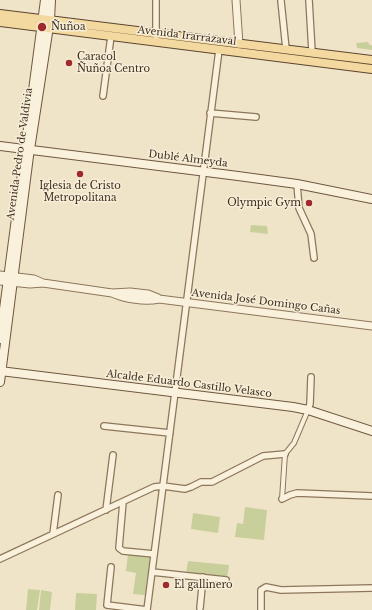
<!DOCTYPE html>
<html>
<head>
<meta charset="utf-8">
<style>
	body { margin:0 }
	canvas { display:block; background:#f0e4c8 }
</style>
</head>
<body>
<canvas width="372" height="610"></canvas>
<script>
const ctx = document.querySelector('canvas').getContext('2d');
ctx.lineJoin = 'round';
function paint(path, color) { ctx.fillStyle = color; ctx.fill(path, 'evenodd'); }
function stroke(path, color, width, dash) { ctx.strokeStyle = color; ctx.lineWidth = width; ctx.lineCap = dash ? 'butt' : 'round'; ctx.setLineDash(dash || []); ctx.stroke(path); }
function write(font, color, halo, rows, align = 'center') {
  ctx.font = font + ' "Libre Baskerville",serif'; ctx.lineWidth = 3; ctx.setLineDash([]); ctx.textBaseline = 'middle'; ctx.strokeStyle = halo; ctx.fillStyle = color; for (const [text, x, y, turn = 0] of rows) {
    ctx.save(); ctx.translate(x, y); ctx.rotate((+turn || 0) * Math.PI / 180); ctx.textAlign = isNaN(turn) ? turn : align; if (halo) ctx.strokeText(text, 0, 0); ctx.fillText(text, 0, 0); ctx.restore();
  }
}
const green = new Path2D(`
	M368,42L370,45H372V50L357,48L356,43Z
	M251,225L267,226L268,234L250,232Z
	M245,507L267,510L264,540L235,537L237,523L243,524Z
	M193,513L220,517L218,533L191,529Z
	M128,554L150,557L145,595L133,594L136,573L126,571Z
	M188,561L229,565L227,578L186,573Z
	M28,589L40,590L37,610H26Z
	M41,590L52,592L50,610H39Z
	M76,593L97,594L96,610H75Z`);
const pedestrian = new Path2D(`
	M282,499L285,454L294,443L308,410`);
const minor = new Path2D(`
	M309,0L312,52
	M281,1L286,49
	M156,36V0
	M103,96L111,36
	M210,113L256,117
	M297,184L299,208L311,234L314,258
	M308,410L310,404L311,377
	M104,426L170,433
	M282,499L290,495L297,493L372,496
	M123,502L119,548L123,551L154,554
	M106,510L113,455
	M53,534L58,495
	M0,559L154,487L163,486L185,489L191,487L201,482H212L263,456L285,454
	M111,567L107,605L147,610
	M152,572L226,580
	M200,608L203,577
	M147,610L219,50
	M261,610V590L266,587L281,590L372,588`);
const tertiary = new Path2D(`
	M236,0L239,44
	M0,275L34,279L43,283
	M0,281L30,284L43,283L112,293L130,292L148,294L158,298
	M112,293C125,299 145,302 159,299L372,326`);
const secondary = new Path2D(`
	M0,146L238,176L297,184L372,199
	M0,339L45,0
	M0,371L293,407L308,410L372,431
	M0,382L29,156L50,20L51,0`);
const primary = new Path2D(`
	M0,14L372,60
	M0,22L372,69`);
const markers = [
	[42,27,5,"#9e2a2b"],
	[69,63,4,"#9e2a2b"],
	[80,174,4,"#9e2a2b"],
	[309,203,4,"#9e2a2b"],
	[166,585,4,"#9e2a2b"]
];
const poiNames = [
	["Ñuñoa",51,27],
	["Caracol",77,57],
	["Ñuñoa Centro",77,69],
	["Iglesia de Cristo",80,186,"center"],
	["Metropolitana",80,198,"center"],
	["Olympic Gym",301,203,"right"],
	["El gallinero",174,585]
];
const streetNames = [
	["Avenida Irarrázaval",187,36,7],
	["Avenida Pedro de Valdivia",20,154,-82],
	["Dublé Almeyda",188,159,7],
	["Avenida José Domingo Cañas",266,302,7],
	["Alcalde Eduardo Castillo Velasco",189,384,7]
];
paint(green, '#c9cf9b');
stroke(pedestrian, '#8d765c', 6);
stroke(minor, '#8d765c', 8);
stroke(tertiary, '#8d765c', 9);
stroke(secondary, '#6f573f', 10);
stroke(primary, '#5b4430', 10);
stroke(pedestrian, '#faf1dc', 4);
stroke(minor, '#faf1dc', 5.5);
stroke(tertiary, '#faf1dc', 7);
stroke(secondary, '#faf1dc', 8);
stroke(primary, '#f3d9a0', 8);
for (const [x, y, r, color] of markers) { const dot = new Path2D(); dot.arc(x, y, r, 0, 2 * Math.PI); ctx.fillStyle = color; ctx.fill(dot); stroke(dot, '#f7eed8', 1.5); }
write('10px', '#3d2e20', '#f7eed8', poiNames, 'left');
write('10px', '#3d2e20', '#f7eed8', streetNames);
</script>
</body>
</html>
